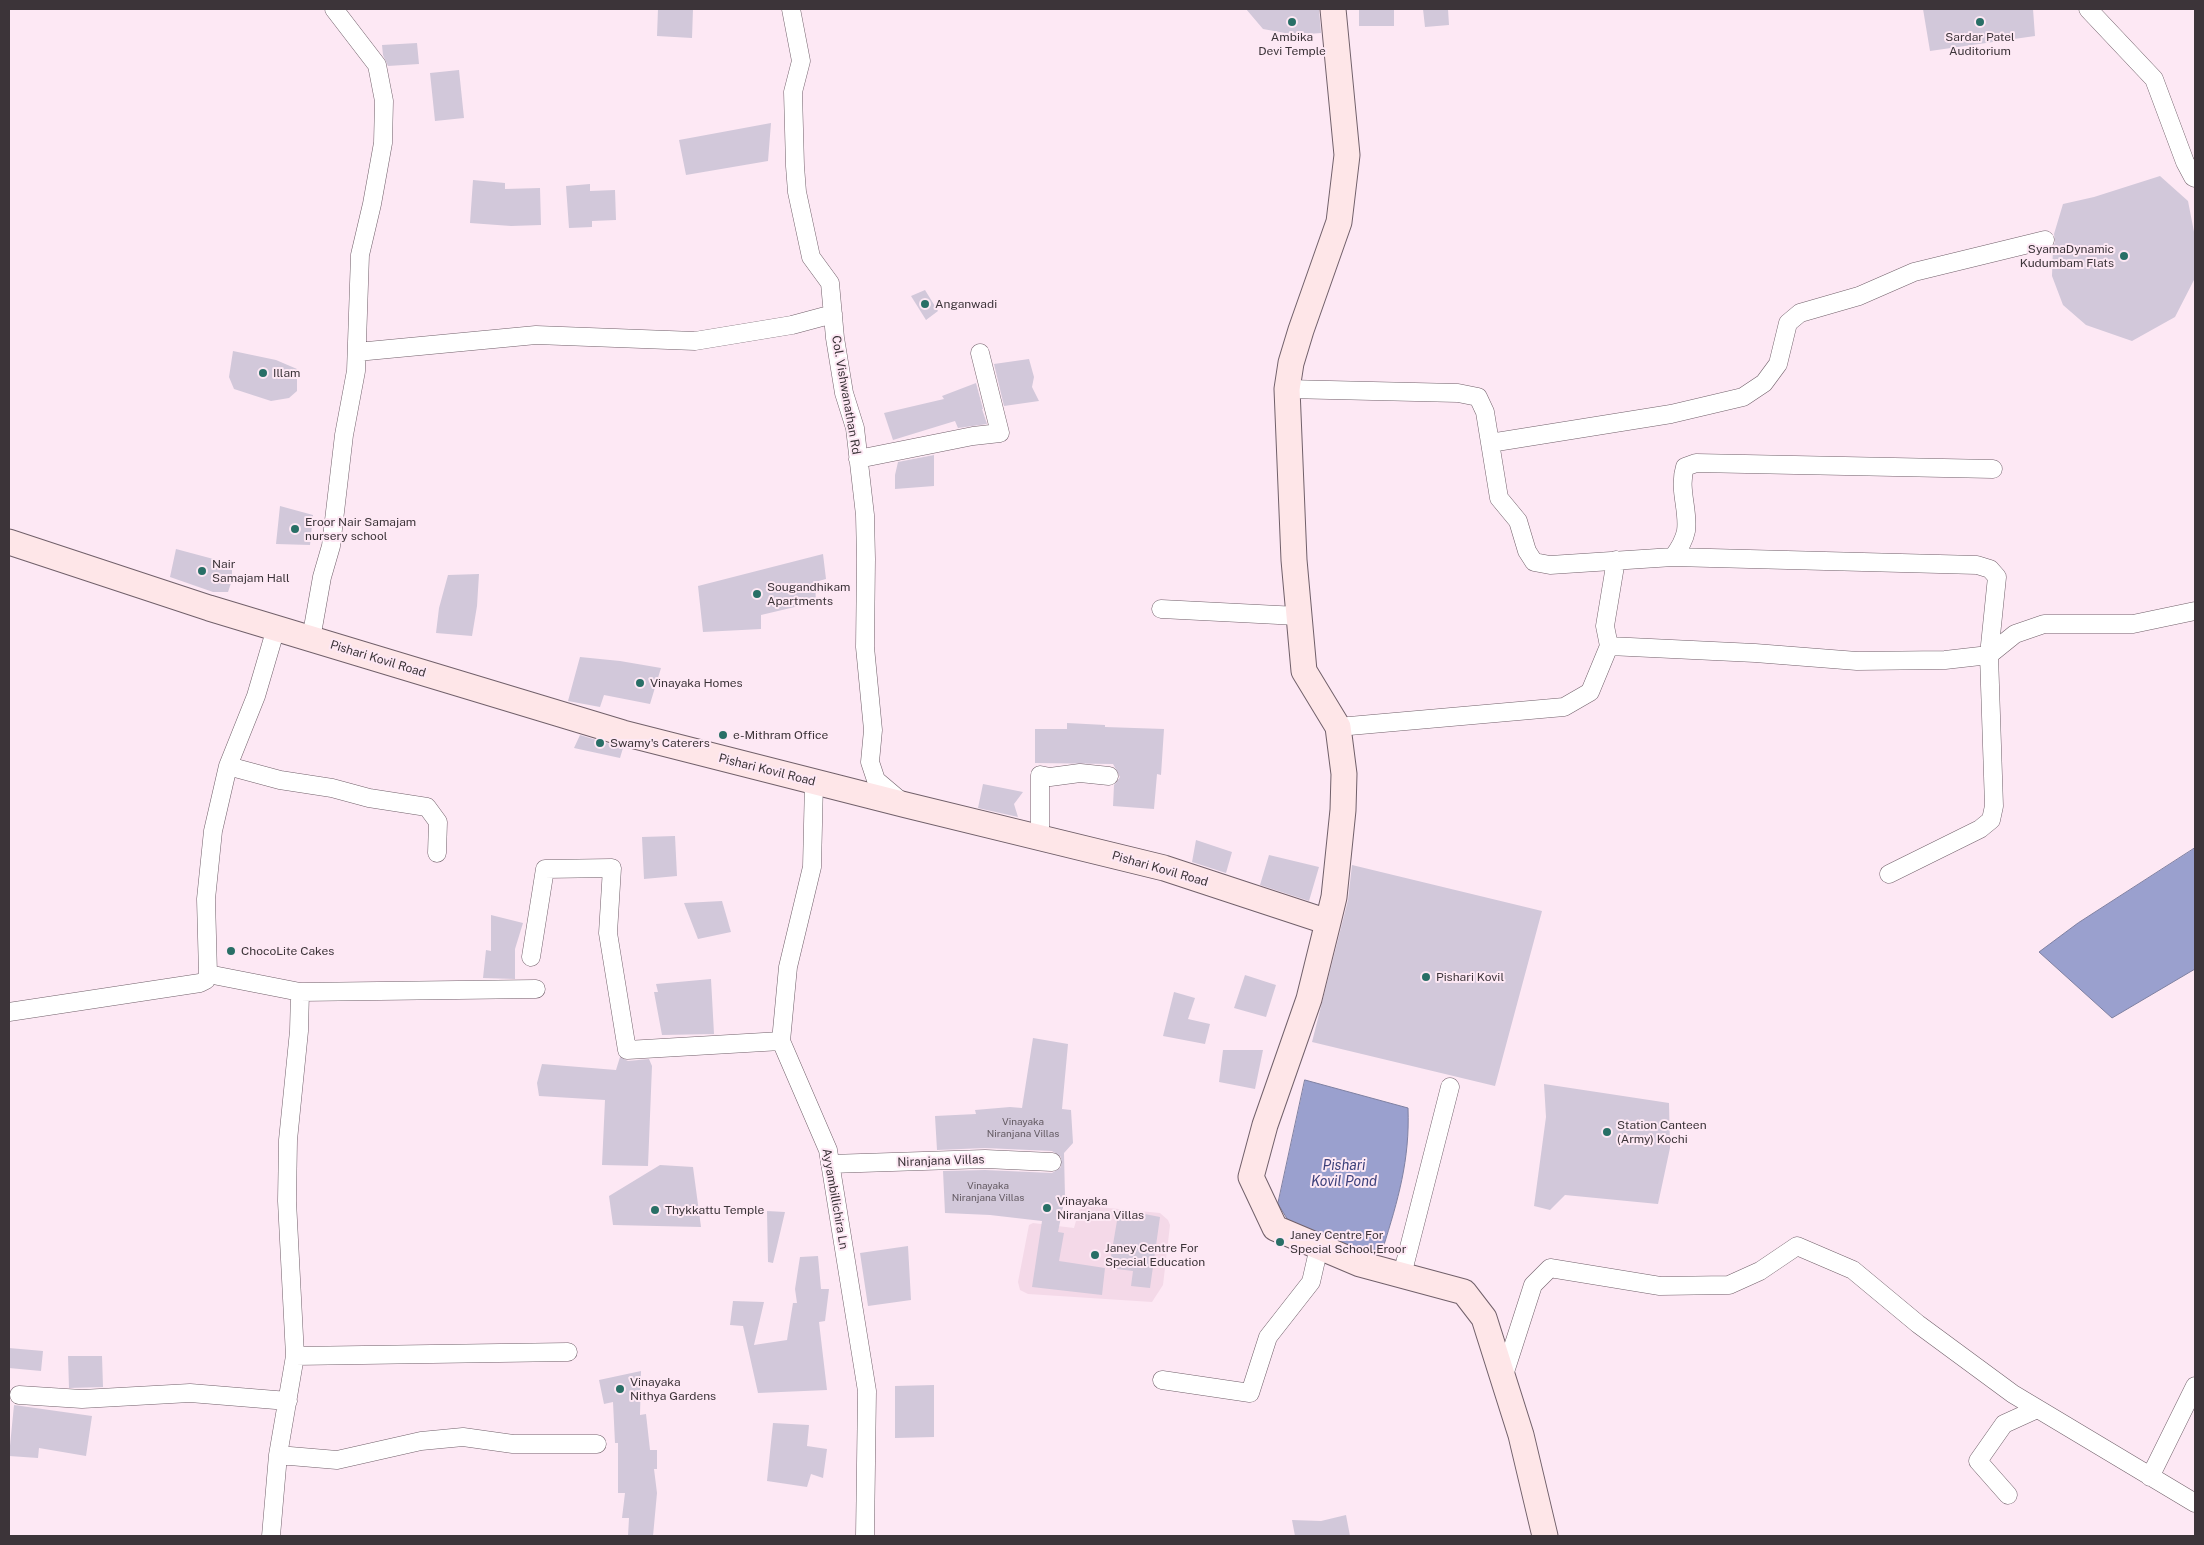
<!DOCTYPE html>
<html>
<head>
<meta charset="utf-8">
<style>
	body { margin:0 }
	#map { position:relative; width:2204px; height:1545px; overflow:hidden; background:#fde8f4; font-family:"Public Sans",sans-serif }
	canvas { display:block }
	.frame { position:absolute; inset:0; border:10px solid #3c3439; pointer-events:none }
</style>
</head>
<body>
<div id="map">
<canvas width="2204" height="1545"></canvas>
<div class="frame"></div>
</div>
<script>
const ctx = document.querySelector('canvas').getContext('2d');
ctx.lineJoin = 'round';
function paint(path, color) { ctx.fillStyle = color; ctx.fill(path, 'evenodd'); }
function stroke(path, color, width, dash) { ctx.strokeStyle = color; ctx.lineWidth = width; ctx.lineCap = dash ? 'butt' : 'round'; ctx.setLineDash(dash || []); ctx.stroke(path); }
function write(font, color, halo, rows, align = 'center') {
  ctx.font = font + ' "Public Sans",sans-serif'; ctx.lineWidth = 4; ctx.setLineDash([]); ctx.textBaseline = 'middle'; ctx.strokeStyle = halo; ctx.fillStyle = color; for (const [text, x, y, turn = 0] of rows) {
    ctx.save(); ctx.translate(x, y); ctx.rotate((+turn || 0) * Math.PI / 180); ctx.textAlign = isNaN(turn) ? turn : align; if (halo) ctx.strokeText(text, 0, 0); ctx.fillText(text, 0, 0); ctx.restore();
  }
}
const built = new Path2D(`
	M1088,1206L1160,1213L1168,1220L1170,1225L1163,1285L1152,1302L1028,1294L1020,1290L1018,1282L1029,1225L1033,1223L1074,1228L1079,1210Z`);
const water = new Path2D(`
	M2195,848V969L2112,1018L2039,952L2078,923Z
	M1305,1080L1408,1108C1410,1160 1398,1200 1383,1248L1358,1253L1291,1225L1278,1204Z`);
const building = new Path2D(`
	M658,9H693L692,38L657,36Z
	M1246,9H1319L1321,33L1296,35L1263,29Z
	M1423,9H1448L1449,25L1425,27Z
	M1923,9H2033L2035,36L1930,51Z
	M1359,10H1394V26H1359Z
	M417,43L419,64L388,66L383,55L382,45Z
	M459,70L464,118L435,121L430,73Z
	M771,123L768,161L686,175L679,140Z
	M2160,176L2188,201L2195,237V278L2175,317L2132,341L2086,325L2063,305L2052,276L2053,247L2055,242L2054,234L2063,204L2094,197Z
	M473,180L505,183V189L540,188L541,225L511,226L470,223Z
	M590,184V191L615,190L616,220L592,221V227L569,228L566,186Z
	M925,290L938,311L926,320L911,296Z
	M233,351L276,360L297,369V391L289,398L271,401L234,389L229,377Z
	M1029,359L1034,377L1032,387L1039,401L1004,406L994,364Z
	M976,383L983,409H982L987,424L958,428L955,421L893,440L884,413L944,399L942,396Z
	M934,455V486L895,489V475L898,462Z
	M280,506L313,515L310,545L276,544Z
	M176,549L232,564V580L228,592H213L170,577Z
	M823,554L826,579L815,582L816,602L761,615V629L703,632L698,586Z
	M479,574L477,606L472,636L436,633L439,608L448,575Z
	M580,657L620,661L661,668L650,704L604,695L600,707L568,701Z
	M1067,723L1105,725V727L1164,729L1161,775L1157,774L1154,809L1113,806L1114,785L1120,777L1113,764L1035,763V729H1067Z
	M580,735L623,748L620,758L574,748Z
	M983,784L1023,792L1014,804L1018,817L978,808Z
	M675,836L677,876L644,879L642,837Z
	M1196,840L1232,852L1226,873L1192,862Z
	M1269,855L1319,867L1309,901L1260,885Z
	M1352,865L1542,911L1495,1086L1312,1042L1348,900Z
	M722,901L731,932L698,939L684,903Z
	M491,915L523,923L515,949V979L483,978L486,950L491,951Z
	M1245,975L1276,985L1266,1017L1234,1008Z
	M711,979L714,1034L662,1035L654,992H658L656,984Z
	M1174,992L1195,998L1188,1019L1210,1024L1205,1044L1163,1036Z
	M1033,1038L1068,1044L1062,1109L1071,1110L1073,1143L1064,1153L1065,1197L1058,1232L1064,1233L1059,1261L1105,1268L1102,1295L1032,1287L1042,1221L990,1215L945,1213L943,1171L985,1170L1052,1173L1061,1167V1157L1052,1151L985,1148L937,1150L935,1116L976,1114L975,1110L1010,1107L1022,1108Z
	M1223,1050H1263L1255,1089L1219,1082Z
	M620,1057L628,1061L649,1059L652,1066L648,1166L602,1165L605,1100L539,1096L537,1083L542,1064L616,1070Z
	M1544,1084L1669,1103L1670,1148L1658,1204L1565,1195L1550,1210L1534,1206L1546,1117Z
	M660,1165L693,1167L701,1227L613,1225L609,1196Z
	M1119,1209L1160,1217L1150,1288L1131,1286L1133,1271L1109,1268Z
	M767,1211L785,1212L773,1263L768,1262Z
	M908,1246L911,1300L868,1306L860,1253Z
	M818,1256L821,1289H829L825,1321L819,1322L827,1390L758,1393L743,1326L730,1325L733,1301L764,1302L754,1345L787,1340L793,1303H797L795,1289L800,1257Z
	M9,1348L43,1351L41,1371L9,1368Z
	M68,1356H102L103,1387L69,1388Z
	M641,1371L640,1415L646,1414L650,1450H657V1469H654L657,1493L653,1536H628L629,1518H622L625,1493H618V1443H615L613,1402L604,1404L599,1380Z
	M934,1385V1437L895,1438V1386Z
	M14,1405L92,1416L86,1456L39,1448L38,1458L9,1456Z
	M773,1423L809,1425L807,1446L827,1449L823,1478L811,1474L807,1487L767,1481Z
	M1346,1515L1350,1536H1295L1292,1520L1321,1521Z`);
const street = new Path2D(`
	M791,9L801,61L793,92L795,166L797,192L811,257L830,283L835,338L844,393L855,428L865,515L866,559L865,647L873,730L870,762L876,780L902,802
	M2088,9L2154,79L2185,162L2193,177L2195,178
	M357,352L536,335L695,341L792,325L833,314
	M1287,389L1458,393L1478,397L1485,412L1499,498L1518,521L1527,551L1534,562L1550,565L1673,557L1977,565L1990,569L1997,577L1989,655L1994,806L1991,820L1980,829L1889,874
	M1490,443L1671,414L1743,397L1764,383L1778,364L1788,323L1800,313L1859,296L1914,272L2045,240
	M858,459L973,436L1000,433L980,353
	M1673,557C1679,549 1684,541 1686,531C1689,510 1678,489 1685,467L1696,463L1993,469
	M1161,609L1298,616
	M311,639L322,577L331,546L344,435L356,371L360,255L372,204L383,143L384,101L377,65L334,9
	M1609,646L1605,626L1616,560
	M1338,727L1564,707L1590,692L1609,646L1755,653L1857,661L1945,660L1989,655L2015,634L2044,624H2133L2195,611
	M228,766L280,780L332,788L369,798L427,807L438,822L437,853
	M814,782L812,867L788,967L781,1041L828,1150L867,1391L865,1536
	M1040,838V775L1050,777L1080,773L1109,776
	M531,957L545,869L612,868L608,933L627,1050L781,1041
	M208,974L300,992L299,1031L288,1140L287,1201L295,1356L278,1455L271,1536
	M300,992L536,989
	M9,1012L200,983L206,980L208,974L206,899L213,831L228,766L256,696L276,628
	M830,1164L985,1159L1052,1162
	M1402,1275L1450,1087
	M295,1356L568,1352
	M1503,1378L1533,1285L1550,1268L1660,1286L1729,1285L1760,1271L1797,1246L1853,1270L1918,1324L2013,1394L2195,1503
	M1162,1380L1250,1393L1268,1337L1311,1282L1319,1247
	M19,1395L82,1399L190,1393L288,1401
	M278,1455L337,1460L421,1441L463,1437L513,1444H597
	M2150,1477L2195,1386
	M2008,1495L1978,1461L2004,1424L2037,1409`);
const secondary = new Path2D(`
	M1333,9L1347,155L1339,222L1301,330L1291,363L1287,389L1294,560L1304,671L1338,727L1344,774L1343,810L1334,897L1328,922L1309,999L1265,1125L1251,1177L1275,1228L1360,1264L1464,1292L1484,1318L1521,1435L1545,1536
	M9,542L209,608L623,733L906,805L1164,868L1328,922`);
const markers = [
	[1292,22,5,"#286f66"],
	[1980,22,5,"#286f66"],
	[2124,256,5,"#286f66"],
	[925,304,5,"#286f66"],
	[263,373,5,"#286f66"],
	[295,529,5,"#286f66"],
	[202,571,5,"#286f66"],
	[757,594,5,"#286f66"],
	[640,683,5,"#286f66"],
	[723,735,5,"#286f66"],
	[600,743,5,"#286f66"],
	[231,951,5,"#286f66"],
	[1426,977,5,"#286f66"],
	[1607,1132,5,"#286f66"],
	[1047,1208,5,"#286f66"],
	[655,1210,5,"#286f66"],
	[1280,1242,5,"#286f66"],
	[1095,1255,5,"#286f66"],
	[620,1389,5,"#286f66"]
];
const numberNames = [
	["Vinayaka",1023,1122],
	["Niranjana Villas",1023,1134],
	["Vinayaka",988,1186],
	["Niranjana Villas",988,1198]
];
const poiNames = [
	["Ambika",1292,37,"center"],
	["Devi Temple",1292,51,"center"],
	["Sardar Patel",1980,37,"center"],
	["Auditorium",1980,51,"center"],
	["SyamaDynamic",2114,249,"right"],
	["Kudumbam Flats",2114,263,"right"],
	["Anganwadi",935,304],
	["Illam",273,373],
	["Eroor Nair Samajam",305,522],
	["nursery school",305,536],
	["Nair",212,564],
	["Samajam Hall",212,578],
	["Sougandhikam",767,587],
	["Apartments",767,601],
	["Vinayaka Homes",650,683],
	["e-Mithram Office",733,735],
	["Swamy's Caterers",610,743],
	["ChocoLite Cakes",241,951],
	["Pishari Kovil",1436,977],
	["Station Canteen",1617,1125],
	["(Army) Kochi",1617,1139],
	["Vinayaka",1057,1201],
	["Niranjana Villas",1057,1215],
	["Thykkattu Temple",665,1210],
	["Janey Centre For",1290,1235],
	["Special School,Eroor",1290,1249],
	["Janey Centre For",1105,1248],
	["Special Education",1105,1262],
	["Vinayaka",630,1382],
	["Nithya Gardens",630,1396]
];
const streetNames = [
	["Col. Vishwanathan Rd",846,395,80],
	["Pishari Kovil Road",378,659,17],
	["Pishari Kovil Road",767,770,14],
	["Pishari Kovil Road",1160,869,16],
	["Niranjana Villas",941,1161,-2],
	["Ayyambillichira Ln",835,1199,80]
];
const waterNames = [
	["Pishari",1344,1166],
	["Kovil Pond",1344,1182]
];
paint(built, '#f4d9e8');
paint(water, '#9aa0ce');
stroke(water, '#7e80a1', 1);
paint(building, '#d2c8da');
stroke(street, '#71606a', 19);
stroke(secondary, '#71606a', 27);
stroke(street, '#fff', 18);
stroke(secondary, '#fee6e8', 25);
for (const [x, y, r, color] of markers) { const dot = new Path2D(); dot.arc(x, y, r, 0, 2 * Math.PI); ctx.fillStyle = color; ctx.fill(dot); stroke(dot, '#fde8f4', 2); }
write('10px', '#625961', null, numberNames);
write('12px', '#3c3439', '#fde8f4', poiNames, 'left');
write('12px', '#3c3439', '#fde8f4', streetNames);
write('italic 14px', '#3d417b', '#fde8f4', waterNames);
</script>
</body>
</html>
